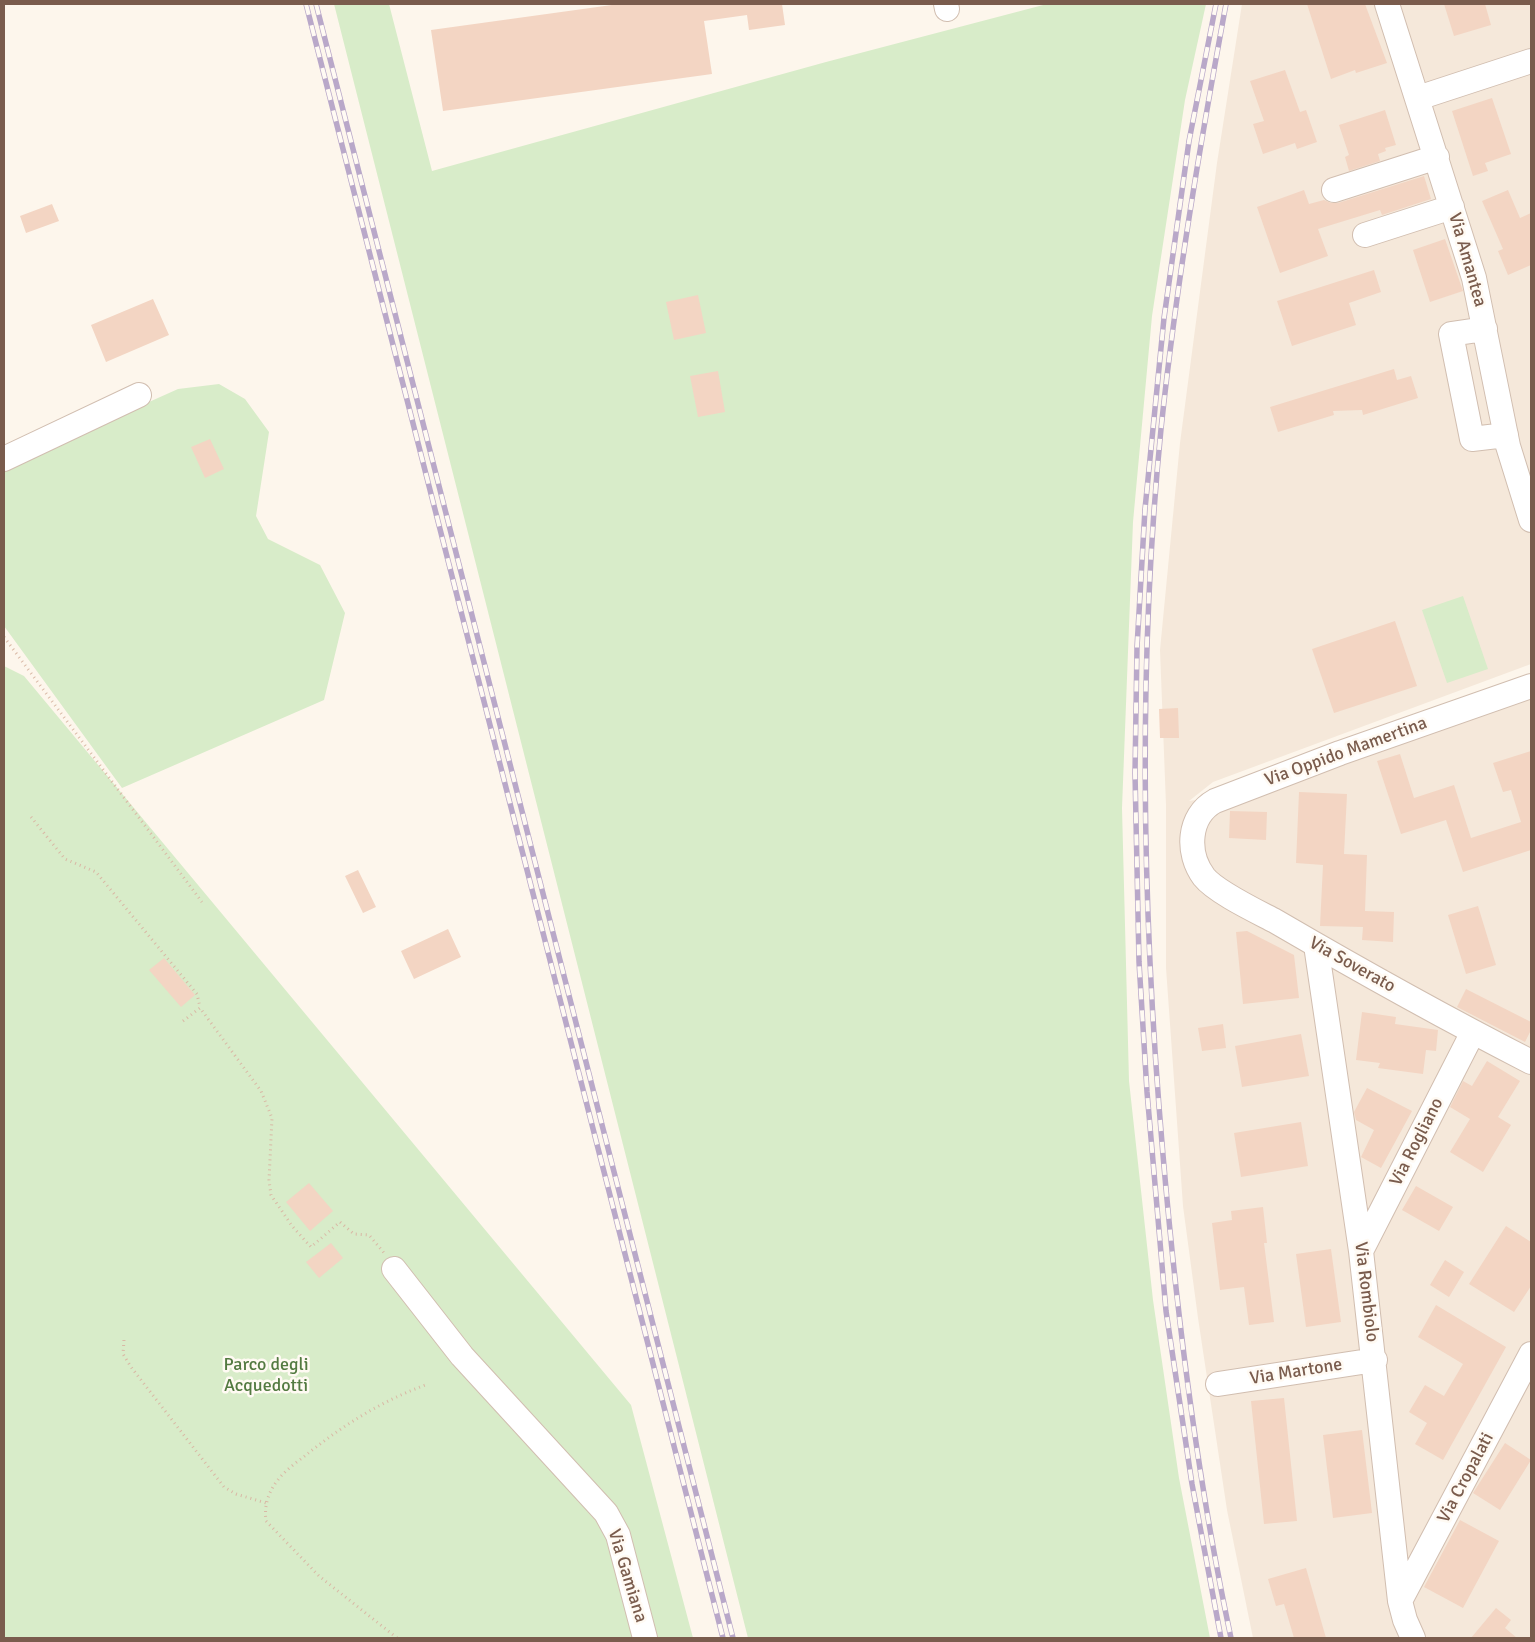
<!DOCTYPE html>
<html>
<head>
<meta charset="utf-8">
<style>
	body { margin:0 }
	#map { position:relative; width:1535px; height:1642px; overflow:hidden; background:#fdf6ec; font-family:Signika,sans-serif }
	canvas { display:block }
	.frame { position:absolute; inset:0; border:5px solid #7a5c4d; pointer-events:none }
</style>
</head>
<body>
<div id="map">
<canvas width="1535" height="1642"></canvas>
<div class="frame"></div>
</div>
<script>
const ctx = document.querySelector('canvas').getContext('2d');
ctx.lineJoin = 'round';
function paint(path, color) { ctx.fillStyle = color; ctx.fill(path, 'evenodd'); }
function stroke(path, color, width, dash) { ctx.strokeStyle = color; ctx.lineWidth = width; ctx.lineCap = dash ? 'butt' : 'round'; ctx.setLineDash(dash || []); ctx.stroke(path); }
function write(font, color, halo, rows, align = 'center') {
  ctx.font = font + ' Signika,sans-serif'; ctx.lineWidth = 5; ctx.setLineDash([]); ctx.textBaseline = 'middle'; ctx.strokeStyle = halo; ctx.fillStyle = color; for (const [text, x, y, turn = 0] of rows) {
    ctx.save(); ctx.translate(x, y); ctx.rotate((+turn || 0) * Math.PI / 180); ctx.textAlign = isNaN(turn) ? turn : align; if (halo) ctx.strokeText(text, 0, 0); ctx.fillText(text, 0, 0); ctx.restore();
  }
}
const residential = new Path2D(`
	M1242,4H1531V664L1213,782L1189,801L1264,789L1531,699V1638H1253L1227,1510L1198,1318L1183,1206L1166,968V805L1160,650L1180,443L1217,163Z`);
const green = new Path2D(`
	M334,4H389L432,171L826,62L1047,4H1206L1185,100L1152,316L1133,522L1122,808L1129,1081L1153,1300L1179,1478L1210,1638H748Z
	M219,384L245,399L269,432L256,516L268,539L320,565L345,613L324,700L122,788L4,626V467L178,389Z
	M1463,596L1488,669L1447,683L1422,610Z
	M4,666L24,676L631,1405L693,1638H4Z`);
const building = new Path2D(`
	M619,4H782L785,25L749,30L747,15L704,21L712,74L443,111L431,30Z
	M1307,4H1365L1387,63L1356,73L1355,70L1331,79Z
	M1444,4H1485L1491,25L1454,36Z
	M1285,70L1300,112L1306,110L1317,142L1297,149L1295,143L1263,154L1253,124L1264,121L1250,81Z
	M1492,98L1511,154L1485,163L1488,171L1473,176L1452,111Z
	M1385,110L1396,145L1385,148L1386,151L1378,154L1380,161L1349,171L1345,157L1349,155L1339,125Z
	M1424,176L1431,199L1382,215L1380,210L1318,229L1328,256L1280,273L1257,207L1304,190L1309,204L1324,200L1331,203H1338Z
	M1508,190L1520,218L1531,213V265L1508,275L1498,251L1503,249L1482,201Z
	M52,204L59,221L26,233L20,216Z
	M1445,239L1463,291L1430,302L1413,250Z
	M1374,270L1381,292L1349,303L1356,325L1292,346L1277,301Z
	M698,295L706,333L674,340L666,302Z
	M153,299L169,335L106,362L91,325Z
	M1394,369L1397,380L1411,376L1418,398L1363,415L1362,410L1333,411L1334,415L1278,432L1270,407Z
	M718,371L725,412L698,417L690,376Z
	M210,439L224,469L205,478L191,447Z
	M1395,621L1417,686L1334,713L1312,649Z
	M1178,708L1179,738H1160L1159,709Z
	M1531,751V850L1463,872L1446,820L1401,834L1377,761L1400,754L1414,798L1454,785L1471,838L1521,822L1511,790L1503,792L1493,763Z
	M1299,792L1347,794L1344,854L1367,855L1365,911L1394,912L1393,942L1362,940L1363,927L1320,926L1323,865L1296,863Z
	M1230,811L1267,812L1266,840L1229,838Z
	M358,870L376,907L363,913L345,876Z
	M1478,906L1496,965L1466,974L1448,915Z
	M448,929L461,957L414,979L401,951Z
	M1247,931L1294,955L1299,998L1243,1004L1236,932Z
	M164,958L195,995L181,1007L149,970Z
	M1466,989L1531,1022V1030L1525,1042L1457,1007Z
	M1362,1012L1396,1017L1395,1024L1438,1030L1436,1051L1426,1050L1423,1074L1378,1068L1380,1063L1356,1060Z
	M1223,1024L1226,1048L1202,1051L1198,1028Z
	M1301,1034L1309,1076L1242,1087L1235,1046Z
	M1487,1061L1520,1081L1498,1117L1511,1125L1483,1172L1450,1152L1470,1119L1450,1107L1463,1081L1472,1086Z
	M1367,1088L1412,1111L1381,1168L1361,1157L1374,1130L1356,1120L1354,1112Z
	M1301,1122L1308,1166L1241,1177L1234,1133Z
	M309,1183L333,1211L310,1231L286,1202Z
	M1416,1186L1453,1207L1439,1231L1402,1210Z
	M1263,1207L1267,1243H1264L1274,1322L1249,1325L1244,1287L1220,1290L1212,1223L1232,1220L1231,1211Z
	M1506,1226L1531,1242V1286L1514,1312L1469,1284Z
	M331,1243L343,1258L319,1278L306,1262Z
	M1331,1249L1341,1322L1306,1327L1296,1254Z
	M1445,1260L1464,1272L1449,1297L1430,1285Z
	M1436,1305L1506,1347L1443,1460L1415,1444L1427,1423L1409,1412L1425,1385L1444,1396L1463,1364L1418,1337Z
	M1284,1398L1297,1521L1264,1524L1251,1401Z
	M1362,1430L1372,1513L1333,1518L1323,1435Z
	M1505,1443L1531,1460L1500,1510L1473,1493Z
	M1460,1520L1499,1541L1463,1608L1424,1587Z
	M1306,1568L1326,1638H1294L1284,1604L1276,1606L1268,1579Z
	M1496,1608L1511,1620L1505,1628L1517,1638H1471Z`);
const path = new Path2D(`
	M4,637L202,902
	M31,817L65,859L96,872L197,994L200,1007
	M183,1021L200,1008L261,1091L272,1118L269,1180L271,1195L292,1226L311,1247L340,1222L354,1234L369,1235L385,1254
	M124,1340L123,1354L131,1367L224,1487L236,1494L266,1503
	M397,1638L319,1576L266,1521C264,1506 268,1493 277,1481C286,1469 300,1460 311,1451C348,1422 384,1400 428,1384`);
const minor = new Path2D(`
	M946,4L947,9
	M1387,4L1474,278L1508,446L1531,520
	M1418,98L1531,61
	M1334,190L1437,157
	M1365,235L1452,207
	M1485,329L1451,334L1472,439L1506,435
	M4,459L139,395
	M1531,686L1340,753L1215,801C1188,816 1186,853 1204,877C1216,892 1256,911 1275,921C1359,970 1445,1018 1531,1062
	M1316,945L1361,1251L1400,1601L1405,1620L1413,1638
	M1361,1251L1473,1032
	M394,1269L462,1356L606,1513L618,1535L645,1638
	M1218,1384L1375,1360
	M1400,1601L1531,1354`);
const rail = new Path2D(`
	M306,4L723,1638
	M316,4L733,1638
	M1216,4L1189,141L1164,318L1145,509L1137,647L1135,773L1139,962L1147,1092L1166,1311L1192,1484L1221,1638
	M1226,4C1200,145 1176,286 1161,429C1137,671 1142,913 1163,1155C1177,1318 1197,1479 1231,1638`);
const streetNames = [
	["Via Amantea",1467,260,74],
	["Via Oppido Mamertina",1346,752,-20],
	["Via Soverato",1352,965,29],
	["Via Rogliano",1417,1142,-63],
	["Via Rombiolo",1366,1292,83],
	["Via Martone",1296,1372,-9],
	["Via Cropalati",1466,1478,-62],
	["Via Gamiana",627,1576,73]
];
const parkNames = [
	["Parco degli",266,1365],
	["Acquedotti",266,1386]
];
paint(residential, '#f5e8da');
paint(green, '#d8ecc9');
paint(building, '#f3d5c3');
stroke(minor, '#d1beb0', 26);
stroke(path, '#d9b8a5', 3, [1, 4]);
stroke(minor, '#fff', 24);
stroke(rail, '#b9a8c9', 5.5);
stroke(rail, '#fffaf3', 4, [11]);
write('18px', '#7a5c4d', '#fffaf3', streetNames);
write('18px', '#537a41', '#fffaf3', parkNames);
</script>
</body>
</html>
